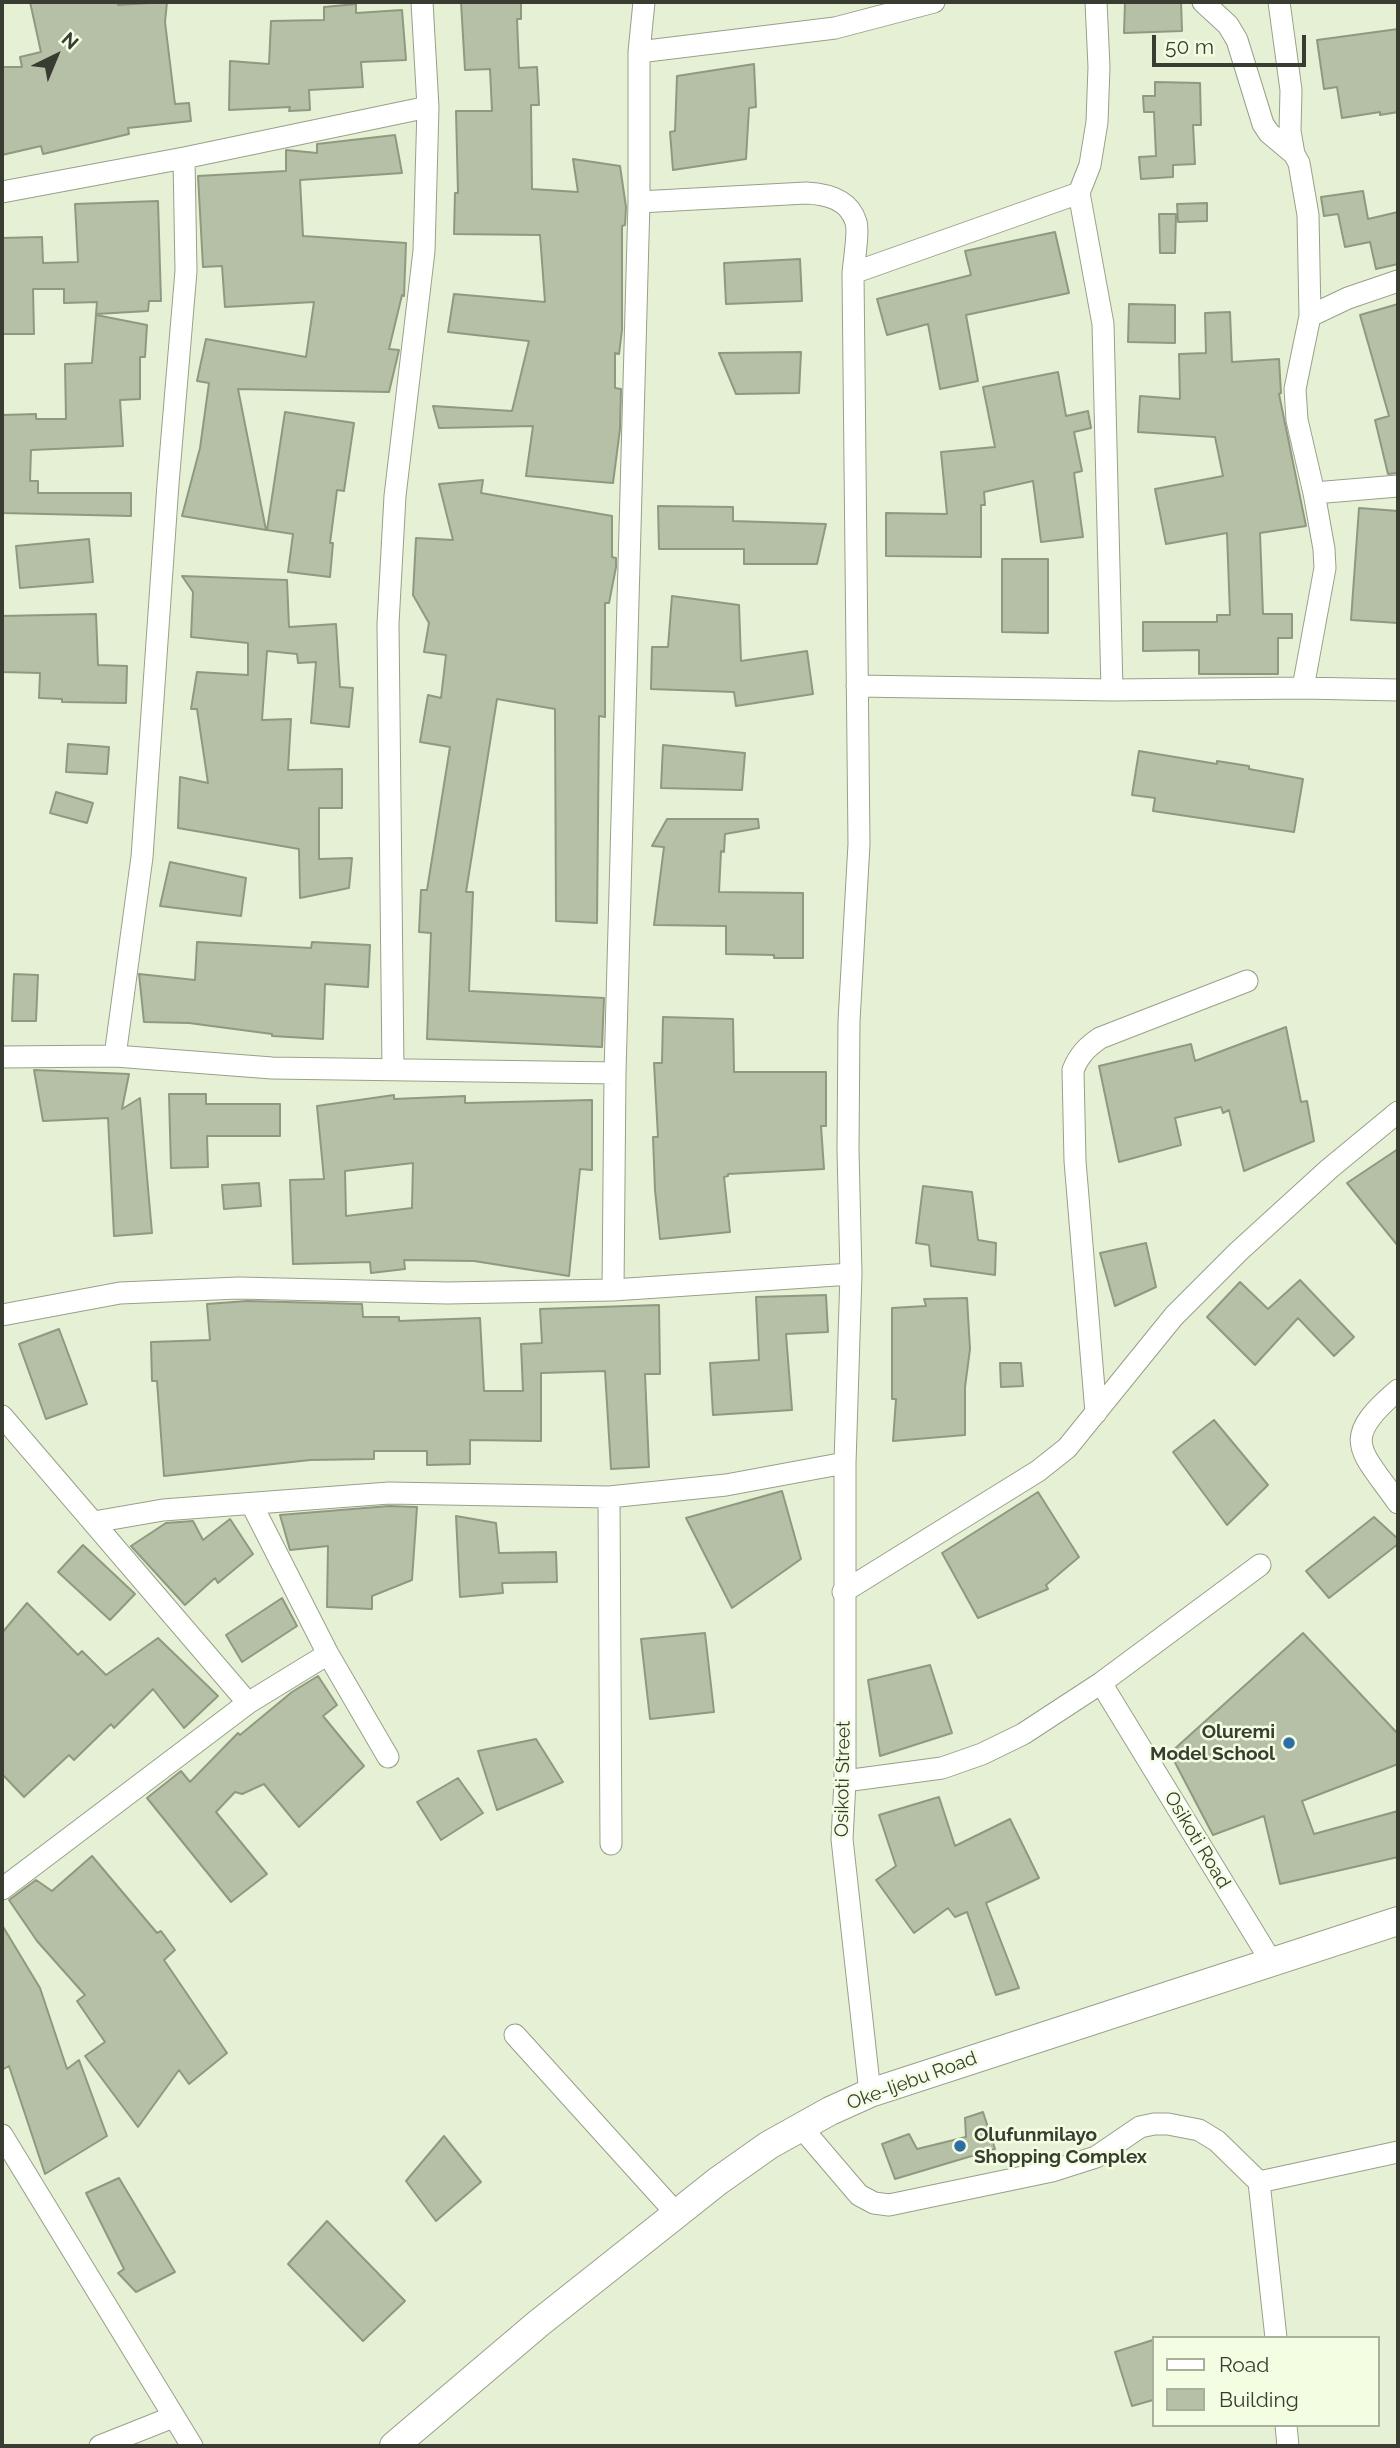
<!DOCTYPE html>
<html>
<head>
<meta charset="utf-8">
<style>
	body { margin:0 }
	#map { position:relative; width:1400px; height:2448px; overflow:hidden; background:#e5f0d5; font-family:Raleway,sans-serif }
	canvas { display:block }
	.frame { position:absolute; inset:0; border:4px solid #383c31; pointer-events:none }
	.legend { position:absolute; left:1152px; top:2336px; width:228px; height:91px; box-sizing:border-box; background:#f2fde2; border:2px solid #a8b09b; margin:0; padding:9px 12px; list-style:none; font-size:21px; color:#383c31 }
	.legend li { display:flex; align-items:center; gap:14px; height:35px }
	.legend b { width:35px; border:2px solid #a8b09b }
	.north { position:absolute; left:21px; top:21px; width:70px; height:70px; -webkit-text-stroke:5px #f2fde2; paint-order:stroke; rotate:43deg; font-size:19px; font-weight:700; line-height:28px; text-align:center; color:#383c31 }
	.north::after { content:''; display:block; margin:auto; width:24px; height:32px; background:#383c31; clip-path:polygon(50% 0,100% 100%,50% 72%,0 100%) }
	.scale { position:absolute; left:1152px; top:35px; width:154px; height:32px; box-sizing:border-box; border:4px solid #383c31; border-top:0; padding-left:9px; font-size:21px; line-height:24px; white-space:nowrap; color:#383c31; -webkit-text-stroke:5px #f2fde2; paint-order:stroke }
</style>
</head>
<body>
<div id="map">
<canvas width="1400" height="2448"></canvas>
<div class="frame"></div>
<ul class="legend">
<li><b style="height:9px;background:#fff"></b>Road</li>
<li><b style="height:19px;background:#b6c0a7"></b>Building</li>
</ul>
<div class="north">N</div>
<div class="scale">50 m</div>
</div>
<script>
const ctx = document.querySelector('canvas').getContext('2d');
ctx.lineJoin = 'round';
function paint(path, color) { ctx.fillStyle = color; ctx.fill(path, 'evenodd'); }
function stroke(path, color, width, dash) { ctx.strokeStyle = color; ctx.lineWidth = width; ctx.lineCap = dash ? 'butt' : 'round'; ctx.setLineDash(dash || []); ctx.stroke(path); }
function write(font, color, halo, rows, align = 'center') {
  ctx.font = font + ' Raleway,sans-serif'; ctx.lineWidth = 5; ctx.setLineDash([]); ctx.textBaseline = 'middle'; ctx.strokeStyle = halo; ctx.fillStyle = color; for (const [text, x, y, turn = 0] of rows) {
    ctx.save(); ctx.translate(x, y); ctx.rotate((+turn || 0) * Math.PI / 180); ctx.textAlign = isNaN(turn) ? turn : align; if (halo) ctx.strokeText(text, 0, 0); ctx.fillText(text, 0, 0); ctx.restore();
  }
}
const building = new Path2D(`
	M30,2H118V5L167,2L165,22L175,104L189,103L191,121L128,128L129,134L43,154L41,146L2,155V67H22L20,57L41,52Z
	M461,2H521V19H517L519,68L537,67L539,105H531L532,189L578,192L573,159L620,166L626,207L625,225L622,226V330L619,354L615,353V388L621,389L620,429L613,483L526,476L533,426L439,428L433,406L512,411L529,341L448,332L454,294L545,302L540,235L454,234L455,193H458L456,111H492L490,69L465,70Z
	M1125,2H1181L1182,31L1124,33Z
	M356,4V13L402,10L406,60L361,62L363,87L309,90L310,110L289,111L290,107L229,110L230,61L269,64L271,21L324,20V7Z
	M1398,29V112L1380,115V112L1342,118L1337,87L1324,89L1317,40Z
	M754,64L756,107L749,108L746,159L673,170L670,132L675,131L677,76Z
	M1155,82L1200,83L1201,125H1193L1195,164L1173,165V177L1141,179L1139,157L1156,156L1154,112H1144L1143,96H1155Z
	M395,135L402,173L300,180L303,236L406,243L404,296L402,295L389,349L399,350L389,392L238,389L266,530L182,516L200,448L209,383L197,381L206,339L306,357L314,302L225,307L222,266L203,267L198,176L286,171V150L317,153V144Z
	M1363,191L1368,219L1398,212V264L1376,269L1370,242L1345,247L1338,214L1324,216L1321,197Z
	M158,201L161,301H149L148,311L96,314L97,302L64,303V289H33L34,334H2V238L42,237L43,263L78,262L75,204Z
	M1207,203V221L1178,222L1177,204Z
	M1159,214H1176L1175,253H1160Z
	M1055,232L1069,293L966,315L978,381L940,389L928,324L887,335L877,299L971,275L965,251Z
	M800,259L802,301L726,304L724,263Z
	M1129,304L1175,305V343L1128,342Z
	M1398,304V473L1388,474L1375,420L1389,416L1360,315Z
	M1230,312L1232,362L1279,359L1281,393L1279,394L1306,526L1260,533L1263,614H1292V638H1278V674H1199V650L1143,651V622H1217V615H1230L1227,533L1166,544L1155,489L1223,476L1215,437L1138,432L1140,396L1180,399L1179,354L1206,353L1205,313Z
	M96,315L147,325L145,357H140V399L120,400L123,446L31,450L30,481H38V493H131V516L2,513V415L36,414V419H66L65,364L92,363Z
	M801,352L799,393L736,394L719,353Z
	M1058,372L1066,416L1088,411L1091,428L1074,432L1082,471L1074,473L1083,537L1041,542L1033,481L984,492L985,505H981V557L886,556V513L947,514L941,452L995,447L983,387Z
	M285,412L354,423L344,491L337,490L330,543H333L330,577L288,572L293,534L267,530Z
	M483,480L481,493L612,516V557L616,558V567L609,603H605V717L599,716L597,923L556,921L555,709L497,699L466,892H473L469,991L604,998L602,1047L427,1039L431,933L419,932L421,890H427L450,747L420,742L428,695L441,698L446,655L424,652L429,623L413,595L416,538L453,540L439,484Z
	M658,506L733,507V521L826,524L817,564H744V549H659Z
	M1359,508L1398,511V623L1351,620Z
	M89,539L93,582L20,588L16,546Z
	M1002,559H1048V633L1002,632Z
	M182,576L287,580L289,627L336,624L340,687L353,688L349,727L311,723L316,662L298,663L297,654L267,651L262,720L291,719L288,770L342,769V808H319V859L352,858L349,888L300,898L299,849L178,828L180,777L208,783L197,709H191L197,672L248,675V643L191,637L193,592Z
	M672,596L739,605L741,661L807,651L813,694L736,706L734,692L651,689L652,647H668Z
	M96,614L98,665L127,666L126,703L62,702V699L39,698L40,673L2,672V616Z
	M68,744L109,747L107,774L66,772Z
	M663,745L745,753L742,790L661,788Z
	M1139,751L1217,764V761L1249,766V769L1303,779L1294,832L1153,811L1155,798L1132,795Z
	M56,792L93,803L87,823L50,813Z
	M667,819H758L759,828L725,834L724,852L721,851L719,892L803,893V958H774V955L726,954V926L654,925L664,847L652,846Z
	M170,862L246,878L241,916L160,906Z
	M197,942L311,948L312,942L370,945L368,987L325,984L323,1039L272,1036V1034L189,1023L144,1022L139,974L195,980Z
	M14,974L38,975L36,1021H12Z
	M663,1017L733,1019L734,1072H826V1126H821L824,1169L728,1174V1176L724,1177L730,1232L660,1239L655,1190L653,1137H658L654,1063H662Z
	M1286,1027L1301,1102L1307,1101L1314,1141L1244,1171L1229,1110L1223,1113L1221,1107L1175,1118L1181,1145L1119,1162L1099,1066L1191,1044L1195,1061Z
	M34,1070L129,1074L122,1109L140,1098L152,1233L114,1236L108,1118L43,1121Z
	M169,1094H206V1104H280V1136H207L208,1167L171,1168Z
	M394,1095V1099L465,1096V1103L592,1100V1170L580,1169L569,1276L474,1261L404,1260L405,1269L371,1273L370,1262L293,1264L290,1180L324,1179L317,1106ZM413,1163L412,1208L346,1216L345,1171Z
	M1398,1149V1246L1347,1183Z
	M259,1183L261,1206L224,1209L222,1185Z
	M923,1186L972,1192L978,1240L996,1243L995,1275L931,1266L929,1245L916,1243Z
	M1146,1243L1156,1287L1115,1306L1100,1253Z
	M1300,1280L1354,1337L1334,1356L1298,1318L1255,1365L1207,1317L1240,1282L1268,1309Z
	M826,1295L828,1332L786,1334L792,1410L713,1415L710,1363L759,1360L756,1297Z
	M967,1298L970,1349L965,1387V1435L893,1441L896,1399H892V1308L926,1306L924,1299Z
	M247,1301L362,1304L363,1317H399V1321L480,1318L484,1391H523L521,1344L542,1343L540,1309L659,1305L660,1374H645L649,1467L611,1469L605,1371L541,1373V1441L470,1440V1464L427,1465V1451H374V1459L310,1460L164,1476L157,1381H152L151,1342L210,1340L207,1304Z
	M59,1329L87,1404L46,1419L19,1344Z
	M1000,1363H1021L1023,1386L1001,1387Z
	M1214,1420L1268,1485L1227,1525L1173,1452Z
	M782,1491L801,1559L732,1608L686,1518Z
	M1038,1492L1079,1557L1046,1585L1048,1589L978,1618L942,1553Z
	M389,1506L417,1507L412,1580L372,1596V1609L327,1607L328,1546L290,1550L280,1515Z
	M456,1516L496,1523L499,1553L556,1552L557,1582L502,1583L503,1593L460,1597Z
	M1374,1517L1398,1539V1544L1329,1598L1306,1571Z
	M230,1519L253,1554L218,1583L215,1578L185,1605L131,1546L166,1523L193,1521L203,1540Z
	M83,1545L135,1594L110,1620L58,1572Z
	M282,1598L297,1626L242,1662L226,1635Z
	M27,1603L78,1655L82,1651L106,1675L158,1638L218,1696L184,1728L153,1689L114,1728L111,1724L74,1760L69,1755L24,1797L2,1774V1633Z
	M705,1633L714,1712L650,1719L641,1639Z
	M1303,1633L1398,1734V1764L1302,1801L1314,1834L1398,1811V1857L1280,1884L1264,1816L1213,1835L1170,1753Z
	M930,1665L952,1733L880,1756L868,1680Z
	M318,1676L337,1705L323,1716L364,1766L299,1827L264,1784L242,1794L235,1792L216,1812L267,1874L231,1902L147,1798L181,1771L190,1782L238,1733L240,1735L292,1692Z
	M536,1739L563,1782L497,1810L478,1751Z
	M458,1778L483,1813L441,1840L417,1802Z
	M939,1797L955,1846L1010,1819L1039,1878L986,1903L1019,1988L996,1995L967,1912L955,1917L948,1908L914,1933L876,1880L896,1866L879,1815Z
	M92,1856L157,1933L161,1931L175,1950L164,1960L227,2053L189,2084L179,2070L138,2127L85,2056L105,2042L77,2001L85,1995L37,1941L9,1900L36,1880L52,1891Z
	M2,1925L40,1988L67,2069L79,2060L107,2136L45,2174L9,2066L2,2070Z
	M983,2112L995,2149L895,2179L882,2144L909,2134L917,2149L966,2137L965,2118Z
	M444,2136L481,2182L436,2221L406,2181Z
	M119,2178L175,2272L136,2292L118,2273L124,2269L86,2193Z
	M327,2221L405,2301L363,2341L288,2264Z
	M1153,2340V2400L1132,2406L1115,2352Z`);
const minor = new Path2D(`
	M1096,2L1099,67L1097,122L1090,165L1079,193L1103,324L1112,690
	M1203,2L1228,25L1237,40L1263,124L1269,133L1294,154L1299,163L1308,215L1310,316L1295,389L1297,420L1314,493L1324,549L1325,568L1303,688
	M1279,2L1291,90L1290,131L1294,154
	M639,52L835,28L934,2
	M2,192L184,158L428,107
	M639,202L806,193C827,194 849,199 856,222C859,232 854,260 853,273L859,844L849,1021L848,1150L851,1274
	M853,273L1079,193
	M1310,316L1348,298L1398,281
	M1314,493L1398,486
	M857,686L1112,690L1303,688L1398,690
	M115,1056L142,857L168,484L186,271L184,158
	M2,1057L115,1056L272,1068L615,1073
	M393,1069L388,624L395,496L424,251L428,107L422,2
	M613,1290L615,1073L639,202V52L644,2
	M2,1315L120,1293L239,1288L447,1293L613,1290L851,1274L845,1463V1781L842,1839L870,2093
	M1398,1390C1339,1440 1360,1449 1398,1503
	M1096,1413L1075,1161L1073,1070C1079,1055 1087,1047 1100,1038L1247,981
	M2,1416L248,1703
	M609,1497L611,1844
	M252,1505L328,1654L388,1757
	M94,1522L163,1510L389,1493L609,1497L726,1485L845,1463
	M843,1592L1038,1471L1067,1448L1174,1316L1239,1251L1329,1169L1398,1112
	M1101,1683L1271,1961
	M845,1781L942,1768L982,1754L1023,1734L1101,1683L1260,1565
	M2,1889L248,1703L328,1654
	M515,2035L676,2213
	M801,2127L859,2195L874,2203L889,2205L1052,2171L1096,2157L1140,2127L1154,2124H1168L1199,2130L1217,2141L1259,2182L1276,2338
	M2,2135L192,2446
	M1259,2182L1398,2152
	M1286,2425L1288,2446
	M100,2446L173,2417`);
const major = new Path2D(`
	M394,2446L539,2323L718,2181L769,2145L830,2111L870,2093L1398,1921`);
const markers = [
	[1289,1743,7,"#2b6fa4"],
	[960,2146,7,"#2b6fa4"]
];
const poiNames = [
	["Oluremi",1275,1732],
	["Model School",1275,1754],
	["Olufunmilayo",974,2135,"left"],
	["Shopping Complex",974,2157,"left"]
];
const streetNames = [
	["Osikoti Street",843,1779,-89],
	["Osikoti Road",1197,1840,59],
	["Oke-Ijebu Road",912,2081,-20]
];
paint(building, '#b6c0a7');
stroke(building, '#8f9980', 2);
stroke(minor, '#97a188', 23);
stroke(major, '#97a188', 30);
stroke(minor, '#fff', 21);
stroke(major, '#fff', 28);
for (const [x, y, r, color] of markers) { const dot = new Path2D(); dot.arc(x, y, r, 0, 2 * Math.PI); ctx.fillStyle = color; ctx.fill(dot); stroke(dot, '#f2fde2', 2.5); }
write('bold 19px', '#383c31', '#f2fde2', poiNames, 'right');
write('19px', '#383c31', '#f2fde2', streetNames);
</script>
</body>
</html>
